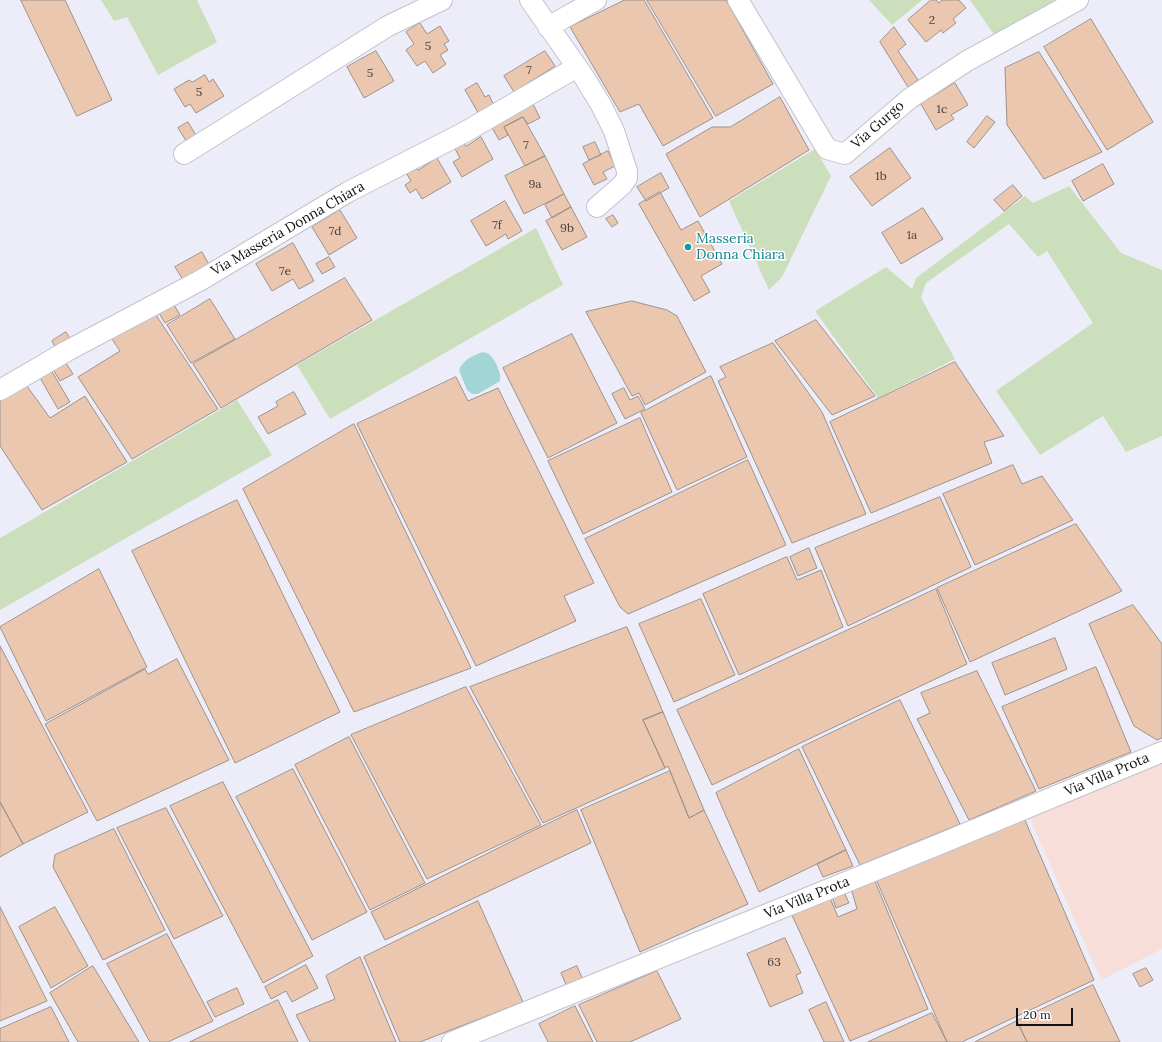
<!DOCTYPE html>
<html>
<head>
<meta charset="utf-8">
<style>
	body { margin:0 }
	#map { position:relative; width:1162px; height:1042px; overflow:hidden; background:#ecedf8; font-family:Lora,serif }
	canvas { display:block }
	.scale { position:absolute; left:1016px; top:1008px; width:57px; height:18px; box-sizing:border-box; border:2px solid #121316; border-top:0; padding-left:5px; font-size:12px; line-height:14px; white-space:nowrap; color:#121316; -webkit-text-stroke:3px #fff; paint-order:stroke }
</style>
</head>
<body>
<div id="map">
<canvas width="1162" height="1042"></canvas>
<div class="scale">20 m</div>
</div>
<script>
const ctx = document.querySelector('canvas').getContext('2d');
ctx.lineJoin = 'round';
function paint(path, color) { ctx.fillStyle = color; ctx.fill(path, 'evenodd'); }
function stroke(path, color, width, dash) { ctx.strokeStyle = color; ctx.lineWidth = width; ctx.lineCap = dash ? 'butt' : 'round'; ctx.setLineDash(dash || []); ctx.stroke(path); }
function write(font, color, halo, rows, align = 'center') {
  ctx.font = font + ' Lora,serif'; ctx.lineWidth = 3; ctx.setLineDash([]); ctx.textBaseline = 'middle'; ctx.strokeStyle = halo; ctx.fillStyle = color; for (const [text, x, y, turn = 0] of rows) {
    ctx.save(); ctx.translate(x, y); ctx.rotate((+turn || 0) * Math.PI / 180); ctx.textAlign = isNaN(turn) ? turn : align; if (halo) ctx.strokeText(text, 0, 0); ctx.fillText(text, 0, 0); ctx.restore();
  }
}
const commercial = new Path2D(`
	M1162,760V949L1101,980L1028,814Z`);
const green = new Path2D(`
	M101,0H197L217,42L158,75L127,17L114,21Z
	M869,0H922L892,25Z
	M970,0H1056L1058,3L997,39Z
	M815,149L831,176L782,277L769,290L729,201Z
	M1069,186L1121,253L1162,270V436L1126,452L1103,416L1040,455L996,391L1093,323L1047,251L1038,257L1009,224L926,283L921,298L955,359L878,398L815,311L886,267L912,289L916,278L1025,196L1033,203Z
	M536,228L563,285L330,419L297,365Z
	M237,400L272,455L0,610V538Z`);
const water = new Path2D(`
	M483,352C485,353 487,353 489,354C495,359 502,374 500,381L478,394H472L467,390L459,370C463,360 473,355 483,352Z`);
const building = new Path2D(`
	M21,0H65L112,100L77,116Z
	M625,0H644L713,118L663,146L639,104L620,112L570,27Z
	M647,0H726L773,84L716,116Z
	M931,0H936L939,3L942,0H959L966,8L953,19L956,23L943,33L941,30L926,42L908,20Z
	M1091,19L1153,122L1107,150L1044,47Z
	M420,23L427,34L440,26L449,41L444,44L448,50L440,55L446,64L433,73L425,61L417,66L406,50L414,44L406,32Z
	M894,27L906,44L898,51L918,80L908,87L880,42Z
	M376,51L394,81L364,98L347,67Z
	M545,51L555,66L514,92L504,76Z
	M1039,52L1102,152L1044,179L1007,125L1005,68Z
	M205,75L209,82L213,79L224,96L196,113L190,104L185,107L174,89L189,80L192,82Z
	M477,83L485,97L489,95L495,108L480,116L465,90Z
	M955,83L968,105L951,115L954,119L936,130L921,104Z
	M780,97L809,150L700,217L666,154L712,127H730Z
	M532,102L540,118L528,124L523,117L504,127L508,135L499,140L490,124Z
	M987,116L995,122L974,148L967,142Z
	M523,117L545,156L525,166L504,127Z
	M188,122L197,137L187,142L178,128Z
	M481,137L493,159L462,177L453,162L460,158L454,147L463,142L466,146Z
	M595,142L601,155L589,160L583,147Z
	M890,148L911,178L872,206L850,177Z
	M608,151L615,166L603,172L607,179L594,185L583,164Z
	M545,156L564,194L524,214L505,176Z
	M437,158L451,182L422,199L416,189L410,193L405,185L411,181L405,171L415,165L418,170Z
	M1103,164L1114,184L1083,201L1072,181Z
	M661,173L669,188L646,201L637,187Z
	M1013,185L1022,196L1004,211L994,200Z
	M660,192L681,230L698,221L722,264L701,276L710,292L694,301L639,204Z
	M564,194L571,207L552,218L545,205Z
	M505,201L522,231L508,239L506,234L486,246L471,221Z
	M571,207L587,237L562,250L546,221Z
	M923,208L943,239L901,264L882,233Z
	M340,210L357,238L329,255L312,227Z
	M613,215L618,223L612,227L606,219Z
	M293,243L314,281L299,289L293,279L272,291L256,264Z
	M202,252L211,268L185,283L175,267Z
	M329,257L335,267L322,274L316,264Z
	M345,278L372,320L221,408L193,364Z
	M210,299L235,339L191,363L167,325Z
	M171,300L180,315L165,323L156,308Z
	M632,301L667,310L677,316L706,372L645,405L639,393L632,396L586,312Z
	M154,312L218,409L132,459L78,377L120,351L112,339Z
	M816,320L875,396L832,415L775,341Z
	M66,332L71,340L58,352L52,341Z
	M572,334L617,423L548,458L503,368Z
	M773,343L822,412L866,514L792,543L718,381L726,377L720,367Z
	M64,360L73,374L60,381L52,368Z
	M955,362L1004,436L984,442L992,463L871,513L830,422Z
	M51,370L70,402L58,409L39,376Z
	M711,376L747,457L677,490L641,413Z
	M456,377L468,401L498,388L594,583L564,596L576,621L476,666L357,424Z
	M24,382L50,418L85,396L127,462L42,510L0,446V396Z
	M624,388L630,400L638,396L645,409L625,419L612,394Z
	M294,392L306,414L268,434L258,417L278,406L276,402Z
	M640,418L672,492L583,534L548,461Z
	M354,424L471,668L354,712L243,489Z
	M748,460L786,545L628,614L620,607L585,539Z
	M1013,465L1022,484L1042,476L1073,520L975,565L943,494Z
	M940,497L971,567L848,626L815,548Z
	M237,500L340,712L235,763L132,551Z
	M1076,524L1122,591L970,662L937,588Z
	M809,548L817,568L798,576L790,557Z
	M787,557L797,580L821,570L843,627L739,675L703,594Z
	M99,569L147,667L46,721L0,627Z
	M936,589L967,664L712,785L677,710Z
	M701,599L735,675L674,702L639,624Z
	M1133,605L1162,644V738L1157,740L1134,726L1089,624Z
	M627,627L663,712L643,720L665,768L543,823L470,687Z
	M1055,638L1067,669L1005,695L992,663Z
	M0,646L88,812L23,844L0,802Z
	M177,659L229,760L97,821L45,724L145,669L148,674Z
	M1096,667L1131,752L1039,789L1002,707Z
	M977,671L1036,791L969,820L917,719L930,713L921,693Z
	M466,687L541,825L427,879L351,735Z
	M900,700L960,824L860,865L802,747Z
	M663,712L704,810L689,818L668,766L665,768L643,720Z
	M349,737L425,883L370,910L295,765Z
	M799,749L846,850L759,892L716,793Z
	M293,769L367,912L312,940L236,797Z
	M670,771L689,818L704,810L748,904L640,952L581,810Z
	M223,782L313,956L263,983L170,806Z
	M0,802L23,844L0,857Z
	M166,808L223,916L174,939L117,828Z
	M577,810L591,843L385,940L371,912L526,834Z
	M1024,818L1094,980L962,1042H947L875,877Z
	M114,829L165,930L103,960L53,867L55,855Z
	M846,850L853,866L823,877L817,864Z
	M874,879L928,1009L850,1041L791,913L830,898L838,917L857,909L851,888Z
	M844,892L849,903L836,908L832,897Z
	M478,901L523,1002L420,1042H400L364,957Z
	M0,907L47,1001L0,1021Z
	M55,907L88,966L51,988L19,927Z
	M167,934L213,1021L168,1042H150L107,964Z
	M785,938L801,973L796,975L803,993L770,1007L747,954Z
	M360,957L396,1042H310L296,1015L335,999L326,976Z
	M306,965L318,988L292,1002L286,991L271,999L265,987Z
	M93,966L139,1042H78L50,993Z
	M577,966L583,980L567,987L561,973Z
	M1146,968L1153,980L1140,987L1133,974Z
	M657,971L681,1019L630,1042H597L579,1005Z
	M1093,985L1120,1042H1027L1017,1021Z
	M237,988L244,1004L215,1017L207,1002Z
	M278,1000L298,1042H190Z
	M826,1002L844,1042H824L809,1010Z
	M575,1006L593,1042H548L539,1024Z
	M51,1007L69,1042H0V1029Z
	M932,1013L947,1042H868Z
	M1017,1021L1027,1042H975Z`);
const minor = new Path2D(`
	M530,0L584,77L601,105L614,131L627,171V178L622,185L597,207
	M738,0L827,149L845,154L909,99L967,61L1078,0
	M548,27L596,0
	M184,154L388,26L442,0
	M0,390L67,351L201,280L348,192L465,132L577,67
	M452,1042L940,844L1162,752`);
const markers = [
	[688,247,4,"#0f9aa8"]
];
const numberNames = [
	["2",932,21],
	["5",428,47],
	["7",529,71],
	["5",370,74],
	["5",199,93],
	["1c",942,110],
	["7",526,146],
	["1b",881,177],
	["9a",535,185],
	["7f",497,226],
	["9b",567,229],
	["7d",335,232],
	["1a",912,236],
	["7e",285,272],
	["63",774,963]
];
const streetNames = [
	["Via Gurgo",878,125,-41],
	["Via Masseria Donna Chiara",288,229,-30],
	["Via Villa Prota",1107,775,-23],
	["Via Villa Prota",807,898,-22]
];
const cultureNames = [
	["Masseria",696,239],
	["Donna Chiara",696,255]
];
paint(commercial, '#f8ded8');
paint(green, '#ccdfbc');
paint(water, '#a2d5d6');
paint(building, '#ecc7af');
stroke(building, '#9c928c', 1);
stroke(minor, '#c2c3cd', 22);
stroke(minor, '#fff', 20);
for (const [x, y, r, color] of markers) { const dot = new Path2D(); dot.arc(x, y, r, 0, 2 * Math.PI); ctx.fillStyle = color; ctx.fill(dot); stroke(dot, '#fff', 1.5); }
write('12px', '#48403c', null, numberNames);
write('14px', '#121316', '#fff', streetNames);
write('14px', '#0d838f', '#fff', cultureNames, 'left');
</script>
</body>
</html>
